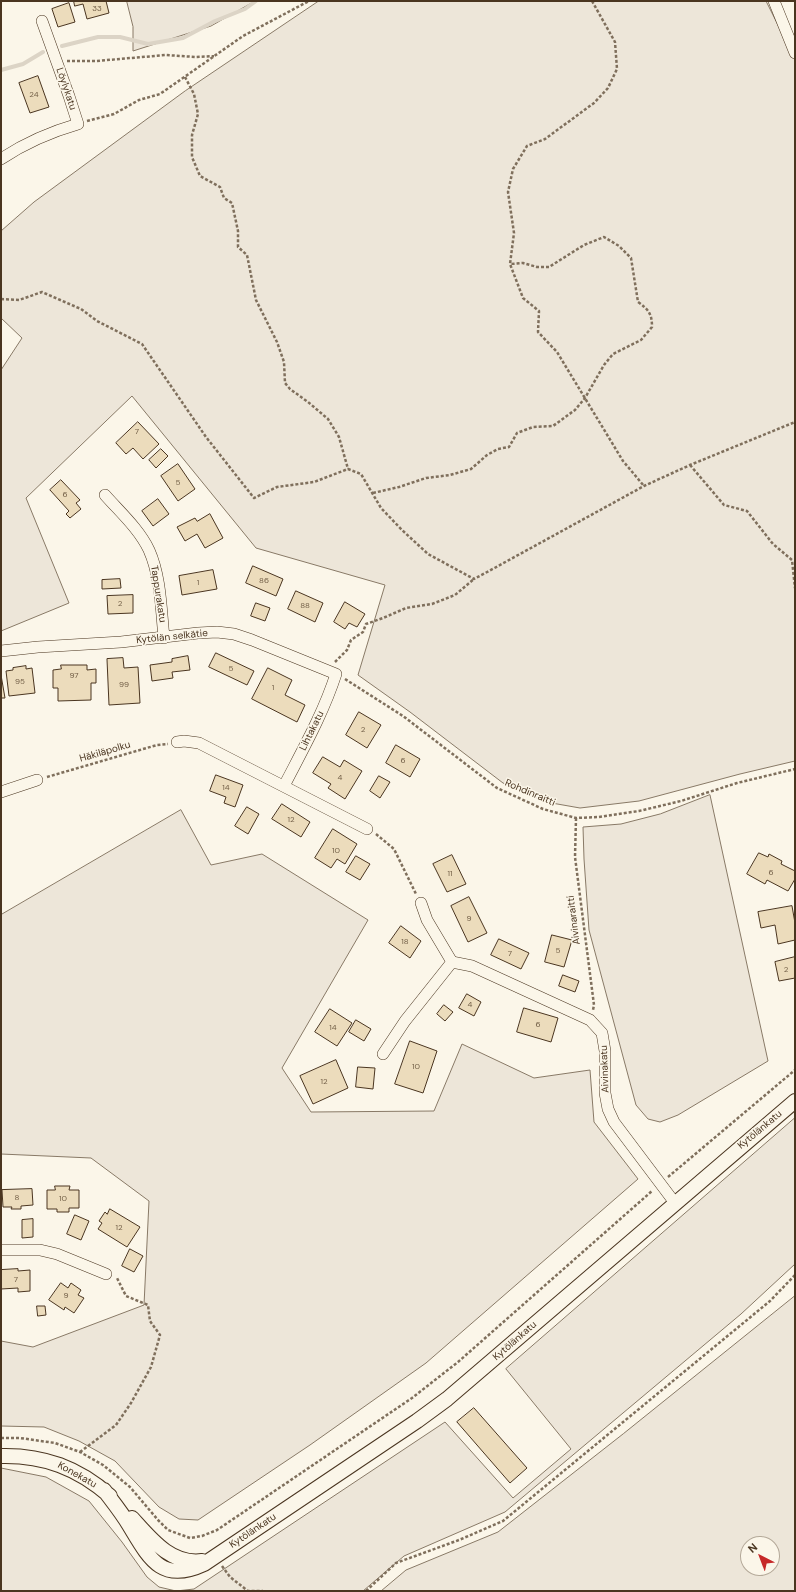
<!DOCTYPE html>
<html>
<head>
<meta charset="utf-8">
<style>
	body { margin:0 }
	#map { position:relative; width:796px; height:1592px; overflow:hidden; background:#fbf6e9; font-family:"DM Sans",sans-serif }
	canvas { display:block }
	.frame { position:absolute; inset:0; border:2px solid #4a3520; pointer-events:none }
	.north { position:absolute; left:740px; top:1536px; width:40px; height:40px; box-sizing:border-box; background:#fbf6e9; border:1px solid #b4a999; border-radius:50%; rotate:318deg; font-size:11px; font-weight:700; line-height:16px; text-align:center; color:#4a3520 }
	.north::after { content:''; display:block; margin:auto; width:14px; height:18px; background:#c62828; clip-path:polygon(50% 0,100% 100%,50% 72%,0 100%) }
</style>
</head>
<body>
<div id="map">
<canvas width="796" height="1592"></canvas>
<div class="frame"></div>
<div class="north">N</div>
</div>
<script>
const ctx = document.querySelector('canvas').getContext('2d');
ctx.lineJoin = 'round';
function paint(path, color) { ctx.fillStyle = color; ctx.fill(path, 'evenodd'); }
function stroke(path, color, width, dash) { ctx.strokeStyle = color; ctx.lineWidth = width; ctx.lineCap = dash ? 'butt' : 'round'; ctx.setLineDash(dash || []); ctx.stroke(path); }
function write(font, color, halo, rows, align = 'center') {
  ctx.font = font + ' "DM Sans",sans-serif'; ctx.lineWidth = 3; ctx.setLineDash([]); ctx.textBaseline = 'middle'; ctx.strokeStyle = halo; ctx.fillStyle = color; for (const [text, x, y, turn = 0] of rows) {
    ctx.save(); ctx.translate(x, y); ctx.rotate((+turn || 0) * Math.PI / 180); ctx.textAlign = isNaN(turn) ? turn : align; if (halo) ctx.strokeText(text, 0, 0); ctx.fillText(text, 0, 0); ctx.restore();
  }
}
const green = new Path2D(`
	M127,1H255L211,26L133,51V27Z
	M319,1H766L795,59V761L740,774L639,801L580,808L546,802L503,783L410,712L358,675L385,585L256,548L132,396L26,498L69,603L1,631V370L22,338L1,318V231L34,202L185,91Z
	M710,795L768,1061L678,1115L660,1122L648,1119L636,1105L589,930L584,859L583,827L621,824L660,814Z
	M181,810L211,865L262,854L368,920L282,1068L311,1112L434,1111L462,1044L534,1078L590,1070L594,1122L638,1179L426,1363L310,1445L198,1520L179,1519L159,1507L115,1461L79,1441L44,1427L1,1426V1341L33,1347L144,1305L149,1201L91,1158L1,1154V915Z
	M795,1118V1264L741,1314L505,1512L404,1556L363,1591H1V1468L46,1477L89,1501L122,1542L147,1577L159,1587L176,1591L194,1589L445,1422L513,1498L571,1449L506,1369Z
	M795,1296V1591H381L406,1570L498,1532L623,1434ZM748,1544H772V1568H748Z`);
const stream = new Path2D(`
	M62,46L98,37H120L148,44L183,38L215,21L245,9L256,1
	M1,70L23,64L43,52`);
const building = new Path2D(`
	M74,1H106L109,13L87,19L83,4L75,6Z
	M69,3L75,22L58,27L52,9Z
	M38,76L49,107L30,113L19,83Z
	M138,422L159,444L143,459L133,448L126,454L116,443Z
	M161,449L168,456L156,468L149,460Z
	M178,464L195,489L178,501L161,476Z
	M61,480L80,500L76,503L81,509L70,518L66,514L69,511L50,490Z
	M158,499L169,514L153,526L142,511Z
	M210,514L223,538L205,548L197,534L185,541L177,527L195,518L197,521Z
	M253,566L283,579L276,596L246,583Z
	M213,570L217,589L182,595L179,576Z
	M120,579L121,588L102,589V580Z
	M296,591L323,603L315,622L288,609Z
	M133,595V613L108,614L107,596Z
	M345,602L365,614L357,627L349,623L345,629L334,622Z
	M256,603L270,608L265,621L251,616Z
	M216,653L254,671L247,685L209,667Z
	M188,656L190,670L172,672L173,678L152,681L150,665L172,662V659Z
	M123,658L124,668L138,667L140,703L109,705L107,659Z
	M61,665H87V670L96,669V683H91V700L58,701V688H53V670L61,669Z
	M26,666V669L32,668L35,693L9,696L6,671L13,670V668Z
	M268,668L292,680L285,695L305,705L297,722L252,699Z
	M1,675L5,698H1Z
	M359,712L381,725L367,748L346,735Z
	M396,745L420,759L410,777L386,763Z
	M323,757L340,767L344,760L362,771L345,799L328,788L331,784L313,773Z
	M216,775L243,785L235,807L224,803L226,797L210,791Z
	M379,776L390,782L380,798L370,791Z
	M282,804L310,822L301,837L272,819Z
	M247,807L259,814L248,834L235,826Z
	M333,829L357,844L345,864L337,859L331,868L315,858Z
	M759,853L768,857L769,854L782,861L781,864L795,871V879L788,891L767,880L765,884L747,874Z
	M452,855L466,884L447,892L433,864Z
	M356,856L370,864L360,880L346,872Z
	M469,897L487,933L468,942L451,906Z
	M792,906L795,923V940L778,944L775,925L761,928L758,912Z
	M401,926L421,941L410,958L389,943Z
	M552,935L572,940L564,967L545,962Z
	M499,939L529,953L521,969L491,955Z
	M795,957V978L779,981L775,962Z
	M563,975L579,981L575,992L559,986Z
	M467,994L481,1002L474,1016L459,1008Z
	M444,1005L453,1012L445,1021L437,1014Z
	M524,1008L558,1018L551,1042L517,1032Z
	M330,1009L352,1023L337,1046L315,1032Z
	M356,1020L371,1029L364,1041L349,1032Z
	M410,1041L437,1051L423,1093L395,1084Z
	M336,1060L348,1088L313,1104L300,1076Z
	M358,1067L375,1068L373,1089L356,1087Z
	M55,1186H70L69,1190H79V1208H69V1212H57V1209H47V1190H55Z
	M32,1189L33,1205L21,1206V1209H11L12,1207H3L2,1190Z
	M110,1209L140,1227L127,1247L98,1229L102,1223L99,1221L105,1212L107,1214Z
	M75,1215L89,1221L81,1240L67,1234Z
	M33,1219V1237L22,1238V1220Z
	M130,1249L143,1256L134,1272L122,1266Z
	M18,1269V1271L30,1270V1291L18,1292V1288L1,1289V1270Z
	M61,1283L68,1288L71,1283L81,1290L78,1295L84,1298L74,1313L65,1307L64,1310L49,1300Z
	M37,1306H45L46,1315L38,1316Z
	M474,1408L527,1468L510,1483L457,1422Z`);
const path = new Path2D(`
	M592,1L615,42L617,69L608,88L594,103L545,139L527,146L513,169L508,192L514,233L510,264L523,298L539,311L538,332L557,352L623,461L644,486
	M67,61H96L166,55L196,57L214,56
	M185,77L194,94L198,114L192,135V157L200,176L220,187L224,198L232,203L238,231V247L247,255L256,300L277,342L284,362L285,383L290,389L308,402L328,419L339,437L348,469
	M87,121L114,114L139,100L160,94L243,36L309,1
	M1,299L19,300L42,292L81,309L97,321L142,344L206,437L254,498L277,487L314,482L348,469L361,474L381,508L402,530L428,554L474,579L489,571L644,486L690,465L795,422
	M690,465L724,505L747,511L773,544L792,560L795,588
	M373,493L399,487L426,478L450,475L471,469L487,455L498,449L509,447L517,433L533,427L553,426L575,410L585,398L604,365L613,354L641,340L652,327C652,314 649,310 638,302L631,258L619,246L604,237L584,245L549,267H537L523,263L510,264
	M335,662L347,650L351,640L363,632L366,624L383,618L406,608L432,604L455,595L474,579
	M345,679L403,716L497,788L543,809L576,818L599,817L639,811L681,801L737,783L795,769
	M47,777L157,745L168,744
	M576,818L575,857L594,1005L593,1010
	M376,834L394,849L416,894
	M668,1177L795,1070
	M1,1438H20L55,1443L80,1452L103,1465L130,1487L158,1520L168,1530L190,1538L202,1536L217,1530L412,1398L458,1362L652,1191
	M80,1452L116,1425L131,1403L151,1367L160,1335L150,1321L148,1305L126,1296L117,1278
	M222,1566L230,1577L248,1591H263
	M366,1591L396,1563L459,1540L503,1521L770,1301L795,1275`);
const minor = new Path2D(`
	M774,1L795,53
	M1,159C25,143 50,132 78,124L69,96L42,21
	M105,495C120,512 139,529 149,550C161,577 161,609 164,638
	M1,651L38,647L121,642L198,633L217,632L234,634L252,640L336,674C323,714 303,749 284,786
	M177,742L184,741L199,743L367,829
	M1,792L37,780
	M421,903L427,920L452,962L472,966L590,1020L602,1033L605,1051V1093L608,1109L614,1122L675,1203
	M383,1054L405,1021L452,962
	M1,1250H40L57,1254L106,1274`);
const tertiary = new Path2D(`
	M1,1456C44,1455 78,1468 110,1496
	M104,1490C113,1502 122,1513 129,1525C149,1558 161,1584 204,1564L417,1421L447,1399L795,1101
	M132,1518C151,1539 171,1565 202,1561`);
const numberNames = [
	["33",97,9],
	["24",34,95],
	["7",137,432],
	["5",178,483],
	["6",65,495],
	["86",264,581],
	["1",198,583],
	["2",120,604],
	["88",305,606],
	["5",231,669],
	["97",74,676],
	["95",20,682],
	["99",124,685],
	["1",273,688],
	["2",363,730],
	["6",403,761],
	["4",340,778],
	["14",226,788],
	["12",291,820],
	["10",336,851],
	["6",771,873],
	["11",450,874],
	["9",469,919],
	["18",405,942],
	["5",558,951],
	["7",510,954],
	["2",786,970],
	["4",470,1005],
	["6",538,1025],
	["14",333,1028],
	["10",416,1067],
	["12",324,1082],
	["8",17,1198],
	["10",63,1199],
	["12",119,1228],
	["7",16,1280],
	["9",66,1296]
];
const streetNames = [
	["Löylykatu",66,89,71],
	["Tappurakatu",158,594,81],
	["Kytölän selkätie",172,637,-6],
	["Lihtakatu",312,731,-64],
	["Häkiläpolku",105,752,-16],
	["Rohdinraitti",530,793,23],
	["Aivinaraitti",574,920,-97],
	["Aivinakatu",605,1069,-92],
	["Kytölänkatu",760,1130,-40],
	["Kytölänkatu",515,1341,-41],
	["Konekatu",77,1475,29],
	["Kytölänkatu",253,1531,-34]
];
paint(green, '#ede6d9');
stroke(green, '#887966', 1);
stroke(stream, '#dcd4c6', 4);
paint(building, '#ecdcbc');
stroke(building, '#4a3520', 1);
stroke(minor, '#4a3520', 12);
stroke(tertiary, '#4a3520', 16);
stroke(path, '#7f6f5c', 2.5, [3, 2]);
stroke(minor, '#fbf6e9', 11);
stroke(tertiary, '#fbf6e9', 14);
write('8px', '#725f47', null, numberNames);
write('10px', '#4a3520', '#fbf6e9', streetNames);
</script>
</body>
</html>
